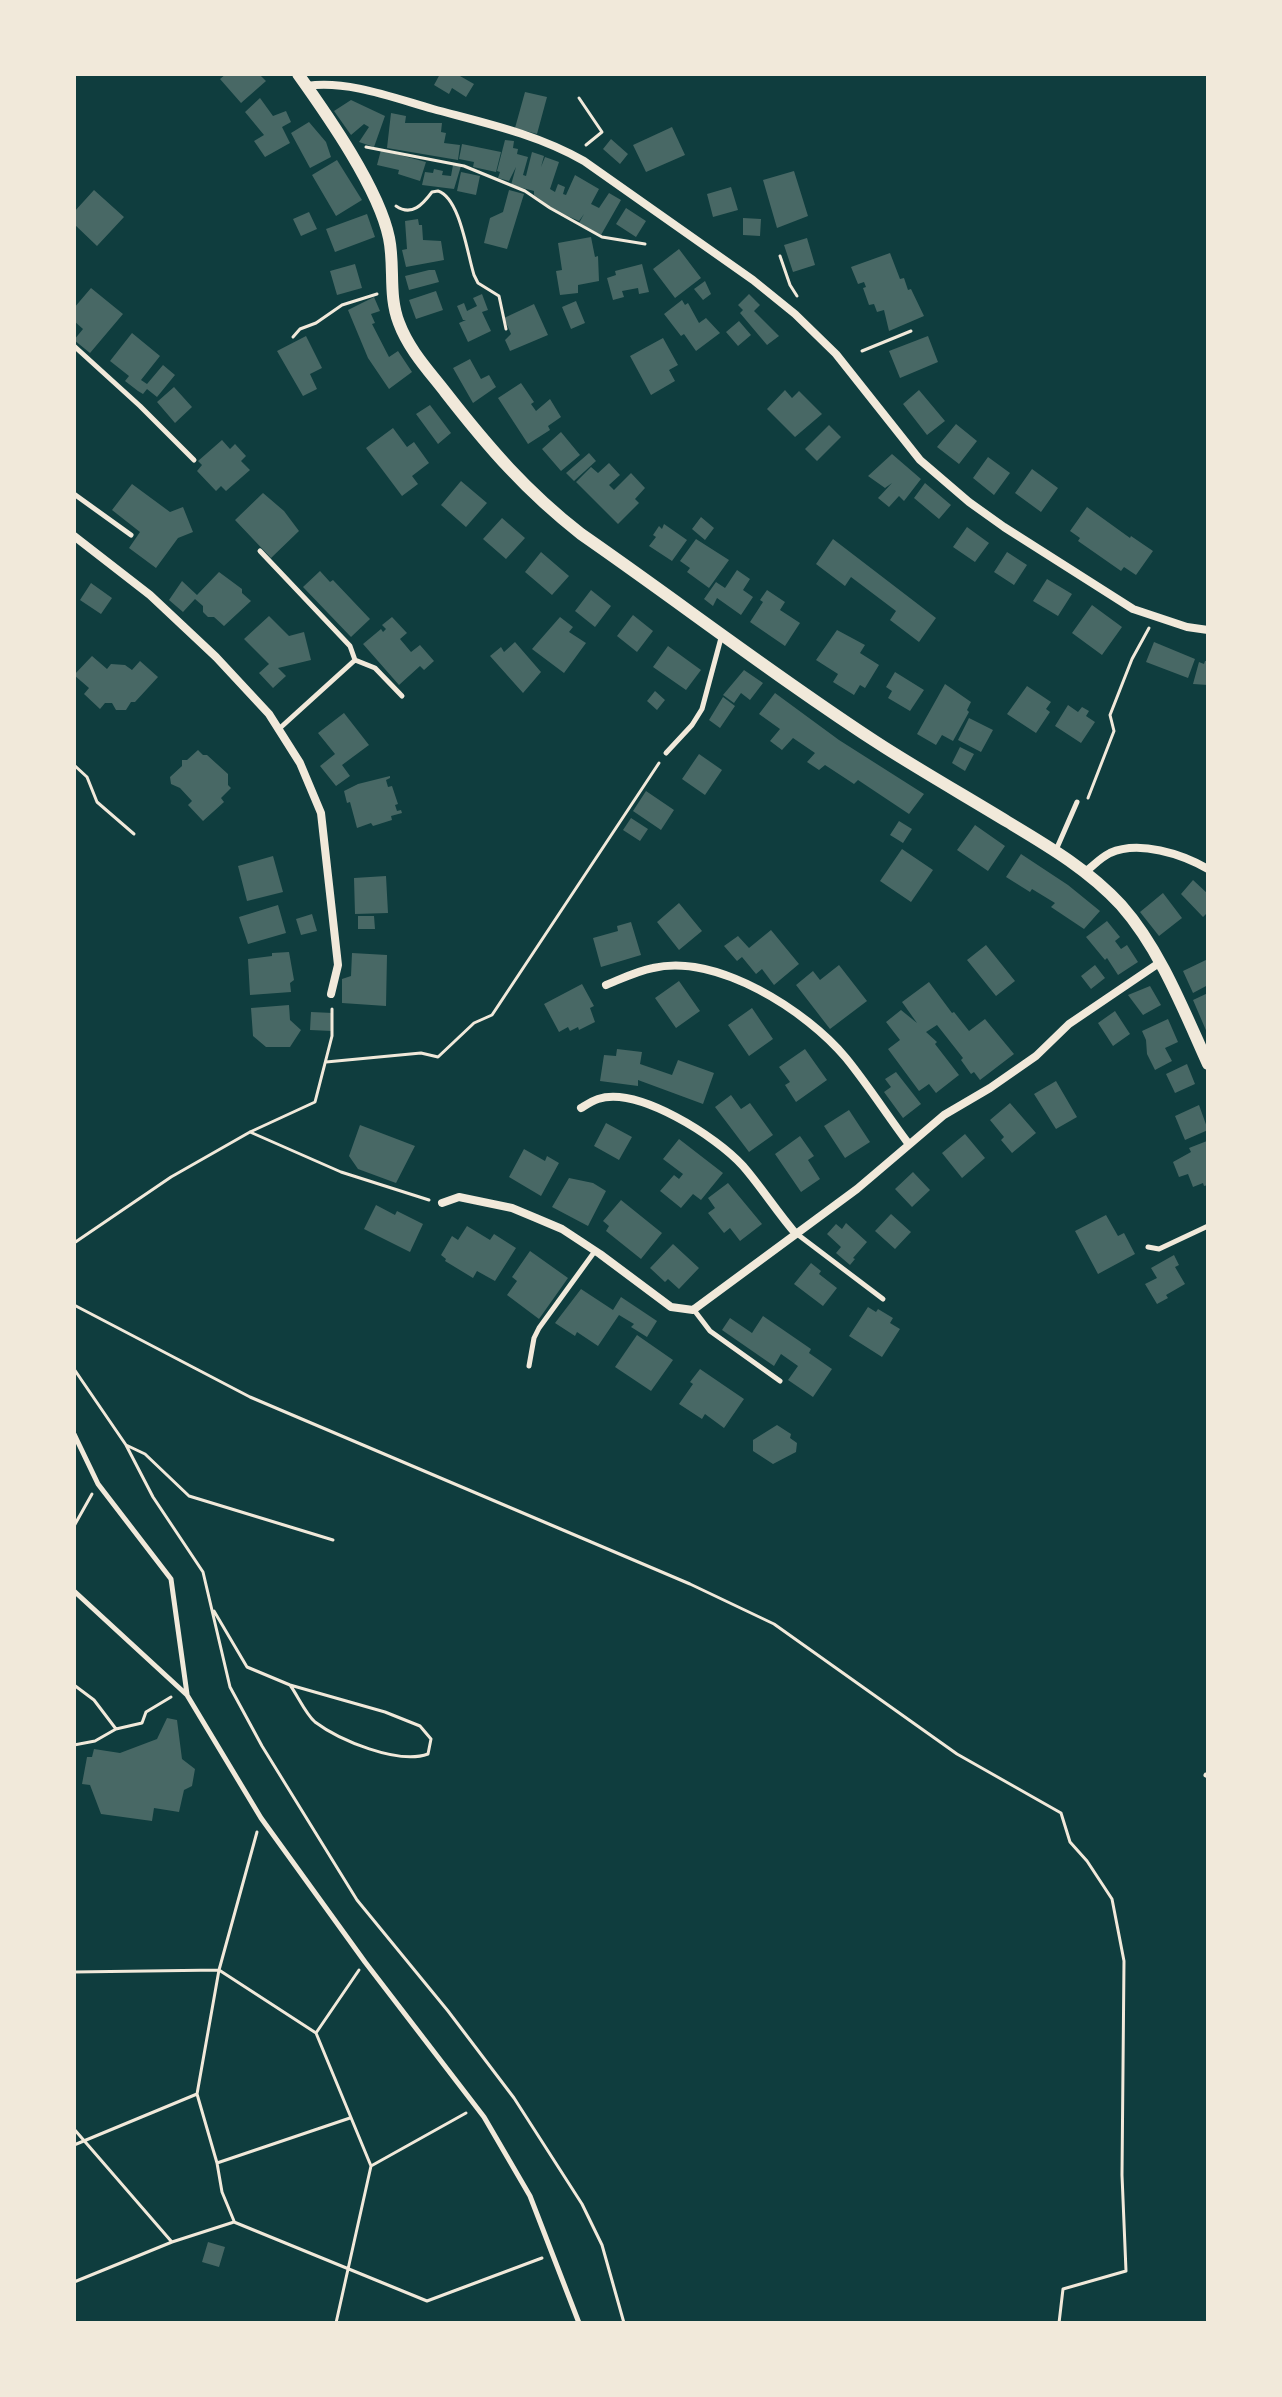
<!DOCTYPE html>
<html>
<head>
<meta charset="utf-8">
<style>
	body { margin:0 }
	#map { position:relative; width:1282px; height:2397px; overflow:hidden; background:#0f3d3e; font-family:Mulish,sans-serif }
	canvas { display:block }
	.frame { position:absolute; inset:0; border:76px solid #f1e9da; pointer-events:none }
</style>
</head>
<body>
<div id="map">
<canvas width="1282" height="2397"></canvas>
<div class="frame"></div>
</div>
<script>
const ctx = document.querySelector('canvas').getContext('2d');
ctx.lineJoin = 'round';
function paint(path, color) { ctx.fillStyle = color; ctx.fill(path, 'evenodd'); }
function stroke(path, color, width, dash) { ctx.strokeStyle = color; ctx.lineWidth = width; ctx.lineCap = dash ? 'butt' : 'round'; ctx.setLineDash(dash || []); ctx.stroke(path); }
const building = new Path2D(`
	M226,74H259L266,81L241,103L220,79Z
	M440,74H462L460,76L474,84L466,97L452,88L449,94L434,85Z
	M525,92L547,97L537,134L515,128Z
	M260,98L273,116L286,111L291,122L282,127L290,143L265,157L254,141L264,135L245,112Z
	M351,100L385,116L374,147L359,142L369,127L364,124L351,135L334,111Z
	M391,113L406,116L405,123H442L441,132L446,133L444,143L460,145L458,160L387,148Z
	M309,122L326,142L331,157L310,168L291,133Z
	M672,127L685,155L646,172L633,145Z
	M611,139L628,154L620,164L603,149Z
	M505,140L514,141L513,148L518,149L517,154L528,157L523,175L526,176L532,152L544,156L541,167L545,157L559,162L550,189L555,192L558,184L565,187L563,194L566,195L575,175L599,189L591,204L599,208L609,193L621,200L601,235L579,223L584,214L579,221L556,211L534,195V191L511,185L516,167L509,181L498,178L500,172L497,171Z
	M462,144L501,152L496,172L473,167L474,162L459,159Z
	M381,150L426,162L420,181L398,174L399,170L377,165Z
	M337,160L362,200L336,216L312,175Z
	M453,165L461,166L454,189L422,185L425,172L433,173L434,169L443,171L442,175L451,176Z
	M794,171L808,216L777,228L763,180Z
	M461,172L480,176L476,195L457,191Z
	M731,187L738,210L713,217L707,194Z
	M94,190L124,217L97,246L74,224V212Z
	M509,190L524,194L507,249L484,243L490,218L503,212Z
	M626,208L646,221L636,237L616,224Z
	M309,212L317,229L301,236L293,219Z
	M367,214L375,237L335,252L326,229Z
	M743,218L761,219L760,236L743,235Z
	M418,219L419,225H422L423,240L441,241L444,260L406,267L402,250L407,249L405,221Z
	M591,237L595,257L598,256L599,281L578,285V293L560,295L556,271L562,270L558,243Z
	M807,238L815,265L793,272L784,245Z
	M679,249L701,278L675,298L653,269Z
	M890,253L900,279L904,278L908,290L911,289L924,316L889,331L884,310L877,312L874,304L869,305L863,288L866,287L864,282L858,284L851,267Z
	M355,264L362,288L337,295L330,271Z
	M642,264L649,292L639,294L638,288L622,291L624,297L613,300L607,278L616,275L615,271Z
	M429,270H435L439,282L409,290L405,276Z
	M705,281L711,294L703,300L694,289Z
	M91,288L123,314L90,353L74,340L83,329L74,321V308Z
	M436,291L443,310L416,319L409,300Z
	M482,294L488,310L482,312L491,331L468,342L459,323L466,320H463L457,306L464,303L467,311L477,306L473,298Z
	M749,294L760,305L754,311L779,336L767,345L740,313L743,310L738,305Z
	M374,297L380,311L371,314L375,323L372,324L389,357L398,351L412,372L389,389L368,358L348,310Z
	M682,300L685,305L688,303L699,323L706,318L720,333L696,351L684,334L681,336L664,314Z
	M576,301L585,323L571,329L562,307Z
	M534,304L548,335L510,351L505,340L511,334L504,318Z
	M739,321L751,335L738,346L726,332Z
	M132,333L160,356L141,380L147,384L163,365L175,375L157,397L147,389L143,394L138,391L125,381L129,376L110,361Z
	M306,336L322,368L310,374L317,389L303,396L277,351Z
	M928,336L938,362L900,378L889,351Z
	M663,338L678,365L669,370L675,381L651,395L630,356Z
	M470,359L481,379L489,375L496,387L473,403L453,368Z
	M521,383L534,402L531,404L536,411L550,399L561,417L548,426L550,430L528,444L498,398Z
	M174,387L192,407L175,423L157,402Z
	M785,390L792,398L799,391L822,414L795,437L767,409Z
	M919,390L945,421L927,435L903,404Z
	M430,405L451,433L438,444L416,414Z
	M956,424L977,441L959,464L937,447Z
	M829,425L841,437L817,461L805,449Z
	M393,428L407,447L414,442L429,463L412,476L418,484L402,496L366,448Z
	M561,432L580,455L561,471L542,449Z
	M222,440L230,449L235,444L246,456L241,461L250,470L226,491L221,486L216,491L197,471L202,465L198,461Z
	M589,453L596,461L574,481L566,473Z
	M892,454L921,479L904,501L899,496L889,507L878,498L892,483L885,488L868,476Z
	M988,457L1010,473L994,495L973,478Z
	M609,463L620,475L609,485L614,490L631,473L645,488L635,499L639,503L618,524L576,482L591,467L598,473Z
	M1032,469L1058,488L1041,512L1015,493Z
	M461,481L487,503L466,527L441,505Z
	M925,483L951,505L939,519L914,498Z
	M132,484L170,512L183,507L193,532L178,538L156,568L129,548L140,532L112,510Z
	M263,493L284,511L299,531L271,558L235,520Z
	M1087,507L1130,538L1131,536L1153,551L1136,575L1124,567L1121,571L1078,541L1080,538L1070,531Z
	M701,517L714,528L705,540L692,529Z
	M502,518L525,538L506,559L483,539Z
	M664,524L687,540L672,561L649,546L656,537L653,535L659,526L662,529Z
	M967,527L989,543L975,562L953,547Z
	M696,539L729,560L709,588L687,572L690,568L680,561Z
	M833,539L936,618L919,642L890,620L896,611L851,577L845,586L816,564Z
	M541,552L569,576L552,595L525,572Z
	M1007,552L1027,565L1014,585L994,572Z
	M737,570L750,579L743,590L753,597L741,615L717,598L713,606L704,599L716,582L725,588Z
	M320,571L330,582L333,580L370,619L351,637L303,587Z
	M219,572L242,589V593L251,601L224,626L214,617H208L203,612V606L195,599L183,612L169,600L182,581L197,595Z
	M1047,579L1072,594L1058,616L1033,601Z
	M91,583L112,598L101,614L80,600Z
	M591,590L611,606L595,627L575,611Z
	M767,590L785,602L780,610L800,623L785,646L750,622L763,602L760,600Z
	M1092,605L1122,627L1102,655L1072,633Z
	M633,615L653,631L637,652L617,636Z
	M269,616L289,636L304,632L311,660L278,668L286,676L273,688L259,673L269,664L244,639Z
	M392,617L407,633L400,639L411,652L420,645L434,661L424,670L420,666L399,685L363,644L381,629L383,632L386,629L382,625Z
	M560,617L573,627L569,632L586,643L564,673L532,649Z
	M837,630L865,645L860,653L879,665L865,688L860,685L854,695L833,682L838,674L816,660Z
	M515,642L541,672L523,693L490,656L501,647L504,652Z
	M1154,642L1195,659L1188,678L1146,662Z
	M668,646L701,670L686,690L653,667Z
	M92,656L107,669L111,664L125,665L132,670L140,661L158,677L135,702H131L126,710H116L112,703H105L100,709L84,694L89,688L74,675Z
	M1205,661H1208V685L1193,684L1199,662L1204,664Z
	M744,670L763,683L750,700L741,693L734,703L723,695Z
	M895,672L924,690L910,711L888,698L892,691L886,687Z
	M945,684L971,702L967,710L969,712L953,741L942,735L936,745L917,734Z
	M1027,686L1051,702L1046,709L1050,712L1036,733L1007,714Z
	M655,691L665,700L657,710L647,701Z
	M775,693L839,740L924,794L909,814L858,780L854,784L825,765L819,770L807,762L815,753L793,738L782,750L770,741L780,729L759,714Z
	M723,697L735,706L720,728L709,720Z
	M1068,705L1078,712L1082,707L1089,711L1086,716L1095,722L1081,743L1055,726Z
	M344,713L369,745L342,765L350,776L336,786L320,766L335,754L318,733Z
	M969,718L993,730L981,752L958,740Z
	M960,747L974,754L965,771L952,763Z
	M198,750L203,755H207L228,774V785L231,788L221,798L224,802L203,821L188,805L192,801L180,788L171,784L170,777L182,766V760H187Z
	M699,754L722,770L705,795L682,779Z
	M390,776V778L386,780L388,787L392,786L398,804L395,805L397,811L401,810L402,813L391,816L392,820L373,826L371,823L357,828L350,802L347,803L344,791L358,784Z
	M646,791L674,810L661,830L633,811Z
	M631,818L648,829L640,841L623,830Z
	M899,821L912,829L903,843L890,835Z
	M975,825L1005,846L988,871L957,850Z
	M902,849L933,870L911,902L880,881Z
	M1021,854L1068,885L1100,911L1084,929L1051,907L1055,903L1032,889L1030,892L1006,877Z
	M273,856L283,892L247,901L238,866Z
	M386,876L388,913L355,914L354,878Z
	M1193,880L1208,894V912L1203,917L1181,894Z
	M1163,893L1182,918L1159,936L1140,912Z
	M679,903L702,931L679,950L657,922Z
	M278,905L286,933L248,944L239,917Z
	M312,914L317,931L301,935L296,919Z
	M358,916H374L375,929H358Z
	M1107,921L1120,937L1115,941L1121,949L1127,945L1138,962L1118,975L1107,958L1105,960L1086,937Z
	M631,922L641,955L601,967L593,938L618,931L617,926Z
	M771,930L799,964L774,985L762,969L756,974L742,957L737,961L724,946L738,936L749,948Z
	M986,945L1015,981L996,996L967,960Z
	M289,952L294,980L290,983L291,992L250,995L248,959L272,956V953Z
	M352,953L387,955L386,1006L342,1003V979L351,976Z
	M1208,959V985L1193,993L1183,971Z
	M839,965L867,1001L830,1029L796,985L813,971L820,980Z
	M1095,965L1105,978L1091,989L1081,976Z
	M679,981L700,1011L676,1028L655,998Z
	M929,982L952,1013L954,1012L969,1031L985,1019L1014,1054L980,1080L974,1072L971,1074L961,1060L963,1058L937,1025L926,1032L937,1042L935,1044L959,1075L936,1093L929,1084L919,1091L888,1049L900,1040L886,1022L901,1010L917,1023L902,1002Z
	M582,984L594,1006L590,1008L595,1022L579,1030L578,1027L570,1031L568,1027L559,1032L544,1004Z
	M1150,986L1161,1005L1143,1015L1128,995Z
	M1208,993V1035L1193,1000Z
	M289,1005L290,1020L301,1030L290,1047H266L253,1036L251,1008Z
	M752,1008L773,1039L749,1056L728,1025Z
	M1115,1011L1130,1034L1113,1046L1098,1023Z
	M311,1012L333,1013L332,1031L310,1030Z
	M1168,1019L1178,1042L1165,1048L1172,1061L1155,1070L1147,1054L1146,1040L1142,1031Z
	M617,1049L642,1052L640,1064L672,1075L678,1060L714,1073L703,1104L638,1080V1086L600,1081L604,1055L616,1056Z
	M805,1049L827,1080L796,1102L785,1085L790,1082L779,1067Z
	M1187,1064L1195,1084L1175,1093L1166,1074Z
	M896,1072L921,1104L903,1118L884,1092L891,1087L885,1079Z
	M1056,1081L1077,1117L1056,1129L1034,1094Z
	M731,1095L741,1109L750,1103L773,1135L749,1152L715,1107Z
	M1010,1103L1036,1133L1012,1153L1001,1140L1004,1137L990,1120Z
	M1199,1105L1208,1130L1185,1140L1175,1116Z
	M849,1110L870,1142L845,1158L824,1126Z
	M606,1123L632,1137L619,1160L594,1146Z
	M360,1125L415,1146L396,1183L358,1169L349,1156Z
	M965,1134L985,1158L962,1178L942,1153Z
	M800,1136L814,1156L808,1160L820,1179L801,1192L775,1154Z
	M679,1139L723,1173L701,1200L693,1194L681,1208L660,1191L674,1175L679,1179L683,1174L663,1159Z
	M1207,1141L1208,1185L1204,1186L1203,1183L1193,1187L1188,1174L1179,1177L1173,1162L1191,1152L1189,1148Z
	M524,1149L545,1161L547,1156L559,1163L541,1196L509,1177Z
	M913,1172L930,1190L912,1207L895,1189Z
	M569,1178L593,1183L606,1191L588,1226L552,1207Z
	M728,1183L762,1224L740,1241L730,1228L724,1233L708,1213L715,1208L708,1198Z
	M621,1200L662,1233L641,1259L606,1231L609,1226L603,1221Z
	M376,1205L395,1215L397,1211L423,1224L410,1252L364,1229Z
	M891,1214L911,1232L895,1249L875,1231Z
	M1106,1215L1118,1236L1124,1233L1135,1254L1098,1274L1075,1231Z
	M846,1223L867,1242L853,1258L855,1259L850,1265L836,1253L841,1247L827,1234L836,1224L842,1229Z
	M467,1226L490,1240L494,1234L516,1248L495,1281L477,1271L473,1278L445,1261L446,1259L441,1255L452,1236L458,1240Z
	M673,1244L699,1268L679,1289L668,1279L665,1282L650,1268Z
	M530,1251L568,1278L539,1319L507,1295L517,1281L512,1277Z
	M1174,1255L1179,1265L1175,1267L1185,1284L1166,1295L1168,1298L1157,1304L1145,1284L1157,1278L1151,1268Z
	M811,1263L821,1271L819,1274L837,1288L823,1306L794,1284Z
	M581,1289L613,1310L621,1297L657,1321L647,1337L631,1327L634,1324L619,1315L598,1346L577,1332L575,1336L555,1323Z
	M868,1307L876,1312L878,1309L893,1318L890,1323L900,1329L882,1357L849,1336Z
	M763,1316L811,1349L809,1353L832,1369L813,1397L788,1380L798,1366L781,1354L774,1366L722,1330L730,1318L752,1333Z
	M637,1335L673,1360L651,1391L615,1367Z
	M700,1369L744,1399L724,1428L705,1414L702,1419L679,1404L693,1384L690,1382Z
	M777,1425L791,1434L790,1438L797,1443L796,1452L773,1464L753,1451V1440Z
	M167,1718L177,1720L182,1759L195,1769L192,1786L184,1790L179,1812L154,1808L152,1821L101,1814L90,1785L82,1784L87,1757H92L94,1749L120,1753L157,1739Z
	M208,2242L225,2247L219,2267L202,2262Z`);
const path = new Path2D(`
	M579,98L602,132L586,145
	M366,147L464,166L525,191L550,208L602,237L645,244
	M396,206C412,217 423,204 432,192L438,191C460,198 467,253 474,275L478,283L499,296L506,329
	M780,256L790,285L797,296
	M293,337L300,329L316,323L342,305L377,294
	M862,351L911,331
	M74,765L87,777L97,802L134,834
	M1088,798L1114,731L1110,715L1132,659L1149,628
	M326,1062L421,1053L438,1057L474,1023L492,1015L659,763
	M250,1132L341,1172L429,1200
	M74,1243L171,1177L250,1132L315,1102L332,1036V1009
	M74,1305L250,1397L690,1584L774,1624L957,1754L1061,1813L1070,1842L1087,1861L1112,1899L1124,1961L1122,2175L1126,2271L1063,2289L1059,2323
	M74,1369L126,1445L153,1497L203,1572L230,1687L262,1746L357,1900L448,2011L514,2098L582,2204L602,2245L624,2323
	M126,1445L145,1454L189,1496L333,1540
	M74,1526L92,1494
	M214,1611L247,1667L290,1685L385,1712L420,1726L431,1739L428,1754C398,1765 339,1740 315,1722C305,1713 298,1696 290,1685
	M74,1685L94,1700L116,1729L95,1741L74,1745
	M116,1729L142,1723L146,1712L171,1697
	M74,1972L219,1970L257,1832
	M316,2033L359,1970
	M197,2094L217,2163L350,2118
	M74,2129L171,2241
	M74,2145L197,2094L219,1970L316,2033L371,2166L336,2323
	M217,2163L222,2192L234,2221
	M371,2166L466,2113
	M74,2282L172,2242L234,2222L427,2301L542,2258`);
const service = new Path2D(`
	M74,346L140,406L194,460
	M74,494L131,535
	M260,551L350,646L355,660L280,728
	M355,660L375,668L402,696
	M666,753L692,725L702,709L721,638
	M1056,850L1077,802
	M797,1234L883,1299
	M1148,1247L1159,1249L1208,1226
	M694,1310L710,1331L780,1381
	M529,1366L534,1338L539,1328L595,1251
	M74,1434L98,1484L171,1579L187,1694
	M74,1591L187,1695L261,1818L365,1962L484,2117L530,2196L579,2323
	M1206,1775L1208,1776`);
const minor = new Path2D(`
	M307,86C348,80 394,98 433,109C485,123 537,134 584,161L753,280L795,314L836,354L920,460L969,502L1004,527L1133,609L1187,627L1208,630
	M74,536L150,595L216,657L269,714L300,763L321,813L338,965L331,994
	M1085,872C1093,866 1100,858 1110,853C1139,840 1182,854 1208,869
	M606,985C621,979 637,971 653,968C717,953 807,1011 846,1058C868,1085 887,1115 908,1143
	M581,1108C586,1105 592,1101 598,1099C638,1086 717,1137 743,1166C762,1188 777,1212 796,1234
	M442,1203L459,1197L512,1208L536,1218L562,1229L600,1254L671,1307L693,1310L857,1189L944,1115L990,1088L1036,1056L1069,1024L1159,963`);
const tertiary = new Path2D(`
	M298,74C328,116 379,189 389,238C395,267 388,295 399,323C409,350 429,371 446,393C489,448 526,491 581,534C682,604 780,680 884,747C925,773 967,797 1008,822C1048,846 1089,870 1121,905C1160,949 1184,1011 1208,1064`);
paint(building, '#486865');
stroke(path, '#f1e9da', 3);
stroke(service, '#f1e9da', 5);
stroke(minor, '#f1e9da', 8);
stroke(tertiary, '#f1e9da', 12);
</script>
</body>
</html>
